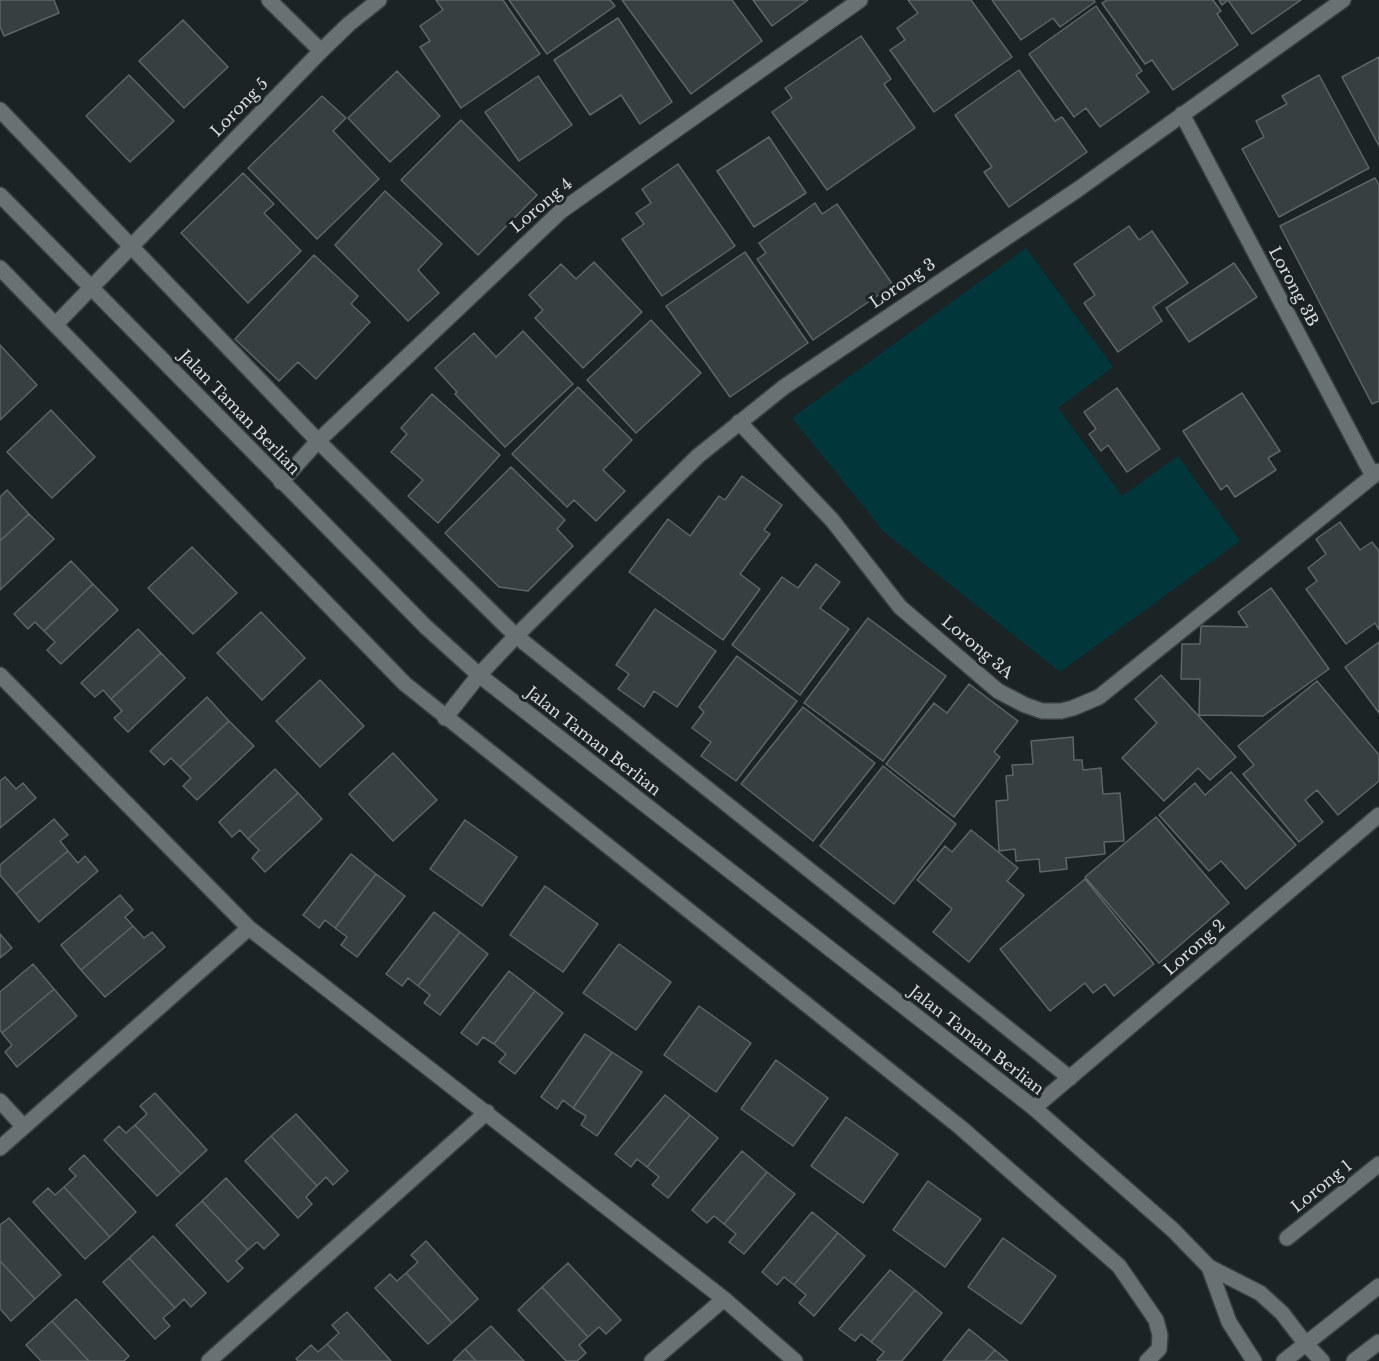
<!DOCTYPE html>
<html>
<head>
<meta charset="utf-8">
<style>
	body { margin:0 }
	canvas { display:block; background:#1c2324 }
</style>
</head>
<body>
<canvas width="1379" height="1361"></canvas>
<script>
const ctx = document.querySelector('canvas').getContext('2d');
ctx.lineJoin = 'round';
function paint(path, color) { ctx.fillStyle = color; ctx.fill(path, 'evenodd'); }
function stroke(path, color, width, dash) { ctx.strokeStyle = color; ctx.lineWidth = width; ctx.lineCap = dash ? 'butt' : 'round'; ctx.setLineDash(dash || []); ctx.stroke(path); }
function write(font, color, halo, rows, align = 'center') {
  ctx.font = font + ' "Libre Baskerville",serif'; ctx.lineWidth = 6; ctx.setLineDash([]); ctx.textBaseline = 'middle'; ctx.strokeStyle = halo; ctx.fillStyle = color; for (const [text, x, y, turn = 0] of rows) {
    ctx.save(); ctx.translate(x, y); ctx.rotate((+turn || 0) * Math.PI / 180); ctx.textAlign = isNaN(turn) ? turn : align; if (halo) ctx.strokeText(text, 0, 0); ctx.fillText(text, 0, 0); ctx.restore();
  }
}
const green = new Path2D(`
	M1026,248L1113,367L1058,408L1122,496L1178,456L1240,541L1060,672L884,532L792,418Z`);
const building = new Path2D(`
	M0,0H54L59,13L4,36L0,27Z
	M436,0H503L540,54L461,108L420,47L430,41L420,26L443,10Z
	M509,0H610L615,6L547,54Z
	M622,0H732L762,41L691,94Z
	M753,0H808L772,26Z
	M908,0H971L1012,57L934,112L890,50L905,40L897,28L918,13Z
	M992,0H1094L1095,2L1060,27L1053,18L1021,40Z
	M1107,0H1213L1221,11L1217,14L1238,45L1173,90L1152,60L1145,64L1102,3Z
	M1219,0H1301L1252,34L1228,0L1222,5Z
	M1096,6L1142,71L1136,75L1149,92L1100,127L1086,108L1074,117L1029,54Z
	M618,18L672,102L640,124L621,95L590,115L554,60Z
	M183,20L228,67L184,108L139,61Z
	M861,36L891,79L884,84L915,128L827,190L772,112L792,98L785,88Z
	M1379,57V146L1342,77Z
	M1019,70L1055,121L1062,117L1087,152L1009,207L984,172L992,167L955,115Z
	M397,71L440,116L390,162L348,118Z
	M129,75L174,121L130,162L86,116Z
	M1319,75L1369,168L1279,217L1242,149L1264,137L1256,121L1287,104L1282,96Z
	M538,76L572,125L519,161L485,112Z
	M322,96L346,118L333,131L379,179L317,239L248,168Z
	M461,120L537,195L478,255L401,180Z
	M769,137L806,193L754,227L717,171Z
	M678,164L735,246L662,296L622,239L644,224L636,213L651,203L642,189Z
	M243,173L274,204L264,213L301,251L248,303L181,233Z
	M1375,178L1379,185V401L1372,404L1280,226Z
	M385,191L442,244L418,270L439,293L408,321L335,245Z
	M815,203L822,214L837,204L893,285L813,340L757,259L766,253L759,243Z
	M1129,226L1139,240L1152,231L1188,283L1153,307L1162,321L1118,352L1084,303L1095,295L1074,264Z
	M745,252L808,343L730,397L666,306Z
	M314,255L358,296L351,304L370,322L316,379L298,362L279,381L235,339Z
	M594,262L642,312L583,368L535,318L543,310L529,295L561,264L576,279Z
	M1234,263L1257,297L1189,342L1166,308Z
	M651,320L701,373L636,433L587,380Z
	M523,331L573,384L505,447L455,394L457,392L435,368L474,333L496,357Z
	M0,345L37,385L0,420Z
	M578,387L632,440L603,470L625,491L596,521L574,500L567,507L512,454Z
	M1117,388L1160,449L1127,472L1108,445L1101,451L1089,434L1096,429L1084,412Z
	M1242,393L1280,451L1268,458L1276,470L1235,497L1227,485L1221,490L1183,431Z
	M432,394L500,455L438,523L408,496L423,480L391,452L407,434L401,428Z
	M51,410L95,457L52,498L7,452Z
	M511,467L565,520L557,529L573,546L528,591L499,587L445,533Z
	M742,476L782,505L764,530L770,534L740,574L760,589L723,640L629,572L668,519L690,536L719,496L725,500Z
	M7,490L29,514L0,541V497Z
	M29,514L54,539L0,590V541Z
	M1340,522L1360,550L1372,542L1379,551V630L1375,623L1346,644L1306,589L1317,581L1308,568L1326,554L1316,539Z
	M192,547L237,593L193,634L148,588Z
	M71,561L93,584L44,631L35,622L28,629L14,614Z
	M816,564L840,582L820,608L849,629L800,695L732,645L782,577L798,588Z
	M93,584L118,610L61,664L47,650L55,642L44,631Z
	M1271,588L1329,669L1263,716L1199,715L1200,679H1181L1182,644H1200L1201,626L1248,627L1238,612Z
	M655,609L716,651L677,707L654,691L644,707L618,689L629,674L616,665Z
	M261,612L305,658L262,700L217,653Z
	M868,618L946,676L883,761L804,703Z
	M138,629L161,653L111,699L103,690L95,697L81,683Z
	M1379,642V713L1345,667Z
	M161,653L185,678L128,732L114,718L122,711L111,699Z
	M737,656L797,701L736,781L701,756L711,742L692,728L704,712L699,707Z
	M1161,675L1236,757L1210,780L1198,768L1164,801L1122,758L1157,723L1135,699Z
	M320,680L364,726L320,767L276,721Z
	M1317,681L1379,755V781L1338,815L1317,790L1305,800L1323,822L1299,842L1243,774L1254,765L1238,746Z
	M969,684L1018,721L994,752L1000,757L954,817L886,764L934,703L947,713Z
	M207,697L229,721L180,767L171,758L164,765L150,751Z
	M803,707L875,763L813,841L741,784Z
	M229,721L254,746L197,800L183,786L191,778L180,767Z
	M1073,737L1074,760H1082L1083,770L1101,768L1103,794L1120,793L1124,841L1104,842L1105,854L1066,858L1067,869L1040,872L1039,859L1016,861L1015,849L999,851L996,801L1008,800L1006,776L1013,775L1012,765L1033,764L1031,741Z
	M393,753L437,800L393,841L349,794Z
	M883,766L956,824L894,904L820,846Z
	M275,769L298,793L248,839L240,830L232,837L219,822Z
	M1231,772L1296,845L1246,889L1221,861L1209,871L1159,815L1195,783L1205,795Z
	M5,777L16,789L23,783L36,798L0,828V781Z
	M298,793L322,819L265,872L252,858L259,850L248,839Z
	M1156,817L1229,903L1159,963L1085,877Z
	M54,819L68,835L60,841L68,851L16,894L0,875V865Z
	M465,820L517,857L482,906L430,869Z
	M971,830L1018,868L1007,881L1024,895L969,962L933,932L952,909L917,880L945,846L952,852Z
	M68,851L78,863L85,856L98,871L39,922L16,894Z
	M351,854L376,874L335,928L325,920L319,928L303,915Z
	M376,874L405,896L357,957L341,945L347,937L335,928Z
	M1085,879L1154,964L1114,996L1105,984L1093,993L1085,983L1050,1011L1000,949Z
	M545,886L598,924L563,972L510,935Z
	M120,895L133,910L125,917L133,926L81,970L61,945Z
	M434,912L460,932L418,986L408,978L402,986L386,974Z
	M133,926L144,938L152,932L165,947L105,997L81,970Z
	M460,932L488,954L440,1015L424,1003L430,995L418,986Z
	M0,934L12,948L0,958Z
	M619,944L671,982L636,1030L583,993Z
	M33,964L54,989L2,1033L0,1030V992Z
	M509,971L535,991L494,1044L483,1037L477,1045L461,1033Z
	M54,989L77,1016L17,1067L5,1052L12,1045L2,1033Z
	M535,991L563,1013L515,1074L499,1062L506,1054L494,1044Z
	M699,1006L751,1043L716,1092L664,1055Z
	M585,1034L612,1052L573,1108L563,1100L557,1109L541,1097Z
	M612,1052L642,1072L597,1136L581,1125L586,1116L573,1108Z
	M776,1060L828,1098L793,1146L741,1109Z
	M155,1093L207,1150L181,1174L135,1125L147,1114L140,1106Z
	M665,1095L690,1115L647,1167L637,1159L631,1167L615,1154Z
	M296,1114L348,1171L333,1185L326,1177L317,1186L271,1136Z
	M690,1115L718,1138L668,1198L652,1185L659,1177L647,1167Z
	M846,1117L898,1154L863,1203L811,1166Z
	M135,1125L181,1174L157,1196L104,1140L119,1126L126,1133Z
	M271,1136L317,1186L306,1197L312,1204L298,1218L245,1161Z
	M742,1151L767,1172L724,1224L714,1216L707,1223L692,1210Z
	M84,1155L136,1212L110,1237L64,1187L76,1176L69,1169Z
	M767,1172L795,1194L744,1254L729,1242L736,1234L724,1224Z
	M226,1178L279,1235L264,1249L257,1242L248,1250L202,1201Z
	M928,1181L981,1219L945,1267L893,1230Z
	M64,1187L110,1237L85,1259L33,1202L48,1188L55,1195Z
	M202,1201L248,1250L236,1261L243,1268L228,1282L176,1225Z
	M812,1212L838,1233L794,1285L784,1277L777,1285L762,1272Z
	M9,1218L61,1275L35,1299L0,1261V1225Z
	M838,1233L865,1256L814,1316L799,1303L806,1295L794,1285Z
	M153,1236L206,1293L191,1307L184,1299L175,1308L129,1258Z
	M1003,1238L1056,1276L1021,1324L968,1287Z
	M426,1241L478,1299L452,1323L406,1273L418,1262L411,1255Z
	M129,1258L175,1308L163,1318L170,1326L155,1339L103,1282Z
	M0,1261L35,1299L11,1321L0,1309Z
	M568,1263L621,1320L606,1334L599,1327L588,1337L542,1287Z
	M890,1270L915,1290L871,1342L861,1334L855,1341L839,1329Z
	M406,1273L452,1323L428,1344L375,1288L390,1274L397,1281Z
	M542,1287L588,1337L579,1345L586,1353L577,1361H566L518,1310Z
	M915,1290L942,1313L902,1361H878L877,1360L884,1352L871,1342Z
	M76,1299L129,1356L124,1361H89L52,1321Z
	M347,1312L391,1361H343L327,1344L339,1333L332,1325Z
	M52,1321L89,1361H41L26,1345Z
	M491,1326L524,1361H476L465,1349Z
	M969,1329L995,1350L985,1361H943Z
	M327,1344L343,1361H298L296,1359L311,1345L318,1352Z
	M465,1349L476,1361H453Z
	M995,1350L1008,1361H985Z`);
const minor = new Path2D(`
	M269,0L321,51
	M0,110L318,441L516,636L1070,1078
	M1182,114L1373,476
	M0,268L405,684L960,1127L1119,1266L1156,1320L1160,1335L1159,1349L1147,1361
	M56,324L321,51L349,24L379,0
	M739,422L832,520L900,607L998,691L1025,705L1042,711H1061L1073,708L1099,697L1379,471
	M281,482L318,441L561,211L860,0
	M0,675L249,928L724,1299L795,1361
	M445,718L479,675L516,636L698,456L784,387L1077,190L1343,0
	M0,1101L24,1127
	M1034,1108L1379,815
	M0,1148L249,928
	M1287,1238L1379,1164
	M1305,1343L1322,1361
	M209,1361L487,1112
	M652,1361L724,1299`);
const tertiary = new Path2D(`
	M0,195L426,627L479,675L1034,1108L1173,1230L1209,1267L1260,1293L1282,1313L1305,1343
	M1209,1267L1229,1322L1254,1361`);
const secondary = new Path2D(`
	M1284,1361L1379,1286
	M1354,1361L1379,1342`);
const streetNames = [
	["Lorong 5",240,108,-46],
	["Lorong 4",542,206,-40],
	["Lorong 3",903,284,-34],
	["Lorong 3B",1293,287,62],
	["Jalan Taman Berlian",239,413,46],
	["Lorong 3A",977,648,40],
	["Jalan Taman Berlian",593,742,38],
	["Lorong 2",1195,948,-41],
	["Jalan Taman Berlian",976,1041,38],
	["Lorong 1",1322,1187,-39]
];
paint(green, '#01363b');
paint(building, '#373f40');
stroke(building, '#5d6667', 1.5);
stroke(minor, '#383f40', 18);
stroke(tertiary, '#383f40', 18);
stroke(secondary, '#383f40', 18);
stroke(minor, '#687273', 15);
stroke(tertiary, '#687273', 15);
stroke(secondary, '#687273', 15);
write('16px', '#d8dede', '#1c2324', streetNames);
</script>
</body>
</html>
